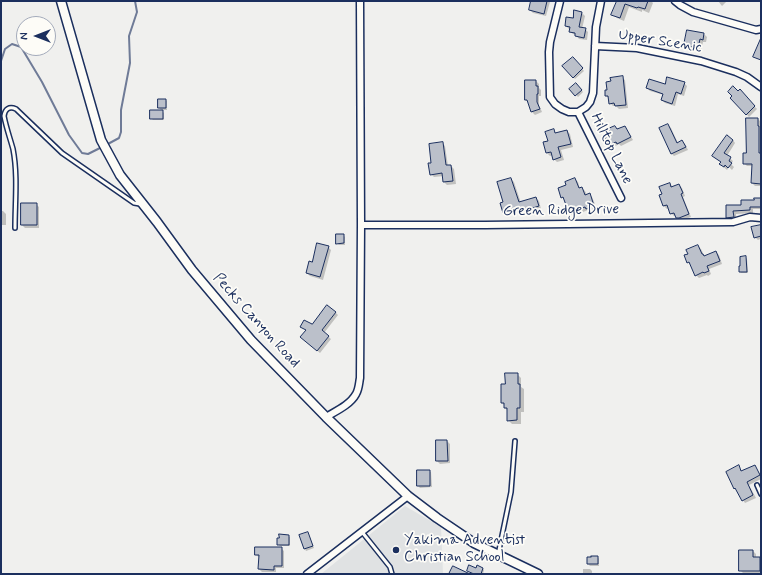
<!DOCTYPE html>
<html>
<head>
<meta charset="utf-8">
<style>
	body { margin:0 }
	#map { position:relative; width:762px; height:575px; overflow:hidden; background:#f0f0ee; font-family:Mynerve,sans-serif }
	canvas { display:block }
	.frame { position:absolute; inset:0; border:2px solid #1b2f5e; pointer-events:none }
	.north { position:absolute; left:16px; top:16px; width:40px; height:40px; box-sizing:border-box; background:#fdfcf7; border:1px solid #a3aaba; border-radius:50%; rotate:270deg; font-size:11px; font-weight:700; line-height:16px; text-align:center; color:#1b2f5e }
	.north::after { content:''; display:block; margin:auto; width:14px; height:18px; background:#1b2f5e; clip-path:polygon(50% 0,100% 100%,50% 72%,0 100%) }
</style>
</head>
<body>
<div id="map">
<canvas width="762" height="575"></canvas>
<div class="frame"></div>
<div class="north">N</div>
</div>
<script>
const ctx = document.querySelector('canvas').getContext('2d');
ctx.lineJoin = 'round';
function paint(path, color) { ctx.fillStyle = color; ctx.fill(path, 'evenodd'); }
function stroke(path, color, width, dash) { ctx.strokeStyle = color; ctx.lineWidth = width; ctx.lineCap = dash ? 'butt' : 'round'; ctx.setLineDash(dash || []); ctx.stroke(path); }
function write(font, color, halo, rows, align = 'center') {
  ctx.font = font + ' Mynerve,sans-serif'; ctx.lineWidth = 3.5; ctx.setLineDash([]); ctx.textBaseline = 'middle'; ctx.strokeStyle = halo; ctx.fillStyle = color; for (const [text, x, y, turn = 0] of rows) {
    ctx.save(); ctx.translate(x, y); ctx.rotate((+turn || 0) * Math.PI / 180); ctx.textAlign = isNaN(turn) ? turn : align; if (halo) ctx.strokeText(text, 0, 0); ctx.fillText(text, 0, 0); ctx.restore();
  }
}
const built = new Path2D(`
	M405,506L441,527L443,574H321Z`);
const shadow = new Path2D(`
	M532,1H549L550,2L546,16L533,13L530,10Z
	M618,1H651L653,3L649,13L642,10V12L629,7L624,21L617,18L613,14Z
	M718,1H727L722,6Z
	M582,13L585,16L582,29H585L588,32L587,40L579,39L576,35L573,34L570,31L571,29H569L566,26Z
	M704,34L707,37L706,42H703L701,50L688,48L685,45Z
	M573,58L584,71L575,79L564,66Z
	M622,78L625,80L628,108L619,109L616,106H613L610,103V99L606,96Z
	M536,81L539,84V88L541,90V96H539V105L542,112L535,115L532,112L529,103L526,100Z
	M684,83L687,86L684,96L678,94L675,106L665,103L662,100L664,95L650,91L647,88Z
	M576,84L583,92L578,97L571,89Z
	M740,91L757,109L749,117L731,98Z
	M166,100L167,101V110H161L164,113V120H153L151,118L162,111L159,108Z
	M758,119L761,122V209H753V213L736,214V220H730L727,217V206L742,205L760,199V186H755L752,183L753,166H747L744,163Z
	M668,125L671,128L678,143L682,141L685,144L688,150L674,156L671,153Z
	M615,127L618,130L624,127L627,130L633,140L621,146L619,144L612,148L609,145L612,133Z
	M553,130L556,134L567,131L570,134L573,147L561,150L564,160L557,162L554,159L553,155L550,156L547,153L549,142Z
	M733,140L735,143L727,156L733,161L731,164L734,167L732,170L729,167L727,170L720,164L722,162L717,159Z
	M442,143L445,146L448,166H451L454,169L456,184L447,185L444,182V176L434,177L431,174L432,164Z
	M511,179L514,182L521,203L536,198L539,201L541,209L524,215L521,211L507,216L504,213L501,204L504,202Z
	M575,179L578,182L580,189L582,188L585,191L587,195L589,194L592,197L597,209L590,212L588,210L573,216L570,213L565,200L562,197L568,185Z
	M670,184L673,187L679,185L682,188L685,196L683,197L691,217L680,221L676,216H674L671,213L669,208L667,209L664,206L660,195L663,194Z
	M36,204L39,207V228H25L22,225Z
	M1,211H3L6,214V225H1Z
	M761,226V243L760,239L758,240L755,237Z
	M343,235L345,237V245H339L337,243Z
	M698,246L701,249L705,257L716,252L719,255L722,264L709,269L711,274L708,276L707,275L699,278L696,275L691,265L688,262L689,254Z
	M328,247L331,250L323,280L310,276L307,273L313,263Z
	M745,257L747,259L748,273H741L740,272Z
	M335,312L338,315L324,333L331,339L320,353L304,340L307,331L304,329L312,326Z
	M517,374L521,378V387L524,389V412H521V424H512L508,420V411L505,408V406L502,403L506,385Z
	M447,441L450,444V463L440,464L437,461Z
	M738,466L742,472L754,466L757,469L761,476V479L749,485L756,498L745,503L735,488Z
	M429,471L431,472L432,487L420,488L418,486Z
	M308,533L309,535L314,548L306,551L305,549L300,535Z
	M288,536L290,537V546H280L278,544Z
	M281,548L284,551V568H276V572H262L259,569L260,558L256,555Z
	M753,551L756,554V558H760L761,559V573H743L740,570Z
	M598,557L599,559V566H590L588,564Z
	M483,568L484,570L483,574H473L468,571Z
	M583,569H590L592,571V574H583Z`);
const stream = new Path2D(`
	M1,61L5,49L12,44L21,47L42,82L69,135L82,153L88,154L102,147
	M106,145L119,138L121,132V110L130,63L129,36L137,12L135,1`);
const building = new Path2D(`
	M531,1H547L544,14L529,10Z
	M617,1H648L645,9L638,7L637,8L625,4L620,18L611,15Z
	M574,10L582,12L579,27L586,28L584,38L575,36V33L569,32L570,27L565,26L566,17L573,18Z
	M687,30L704,33L703,40L700,39L698,48L684,45Z
	M761,38V60L753,57Z
	M573,57L583,68L573,78L562,66Z
	M623,76L626,105L615,106L614,103L609,104L608,96H605V90H607L606,82L611,81L610,78Z
	M667,77L685,82L681,94L676,92L672,104L661,100L663,94L646,88L649,79L665,84Z
	M525,80H536V86H538V94H537V102L540,109L531,112L527,100H525Z
	M576,83L582,90L575,96L569,89Z
	M733,86L738,91L740,89L755,106L746,115L730,98L732,96L728,92Z
	M158,99H166V108H158Z
	M150,110H163V119H150Z
	M746,118H758V126H759V153H761V184L751,183L752,164H743V153H746Z
	M668,124L677,143L682,140L686,147L671,154L659,128Z
	M615,126L617,129L625,126L631,137L617,144L616,142L609,145L604,136L610,133L608,129Z
	M554,129L555,133L567,130L571,144L558,147L561,157L553,160L551,152L546,153L543,142L548,141L545,132Z
	M727,135L733,140L724,153L731,157L729,161L732,163L728,168L725,165L724,167L719,164L721,162L712,156Z
	M443,142L446,165H451L453,181L443,182L442,173L430,175L428,163H431L429,144Z
	M511,178L519,202L536,197L539,206L520,212L519,208L503,213L500,203L503,202L497,182Z
	M575,178L579,188L582,187L585,195L590,193L594,206L586,209L585,207L569,213L563,197L561,198L558,188L566,185L565,182Z
	M670,183L671,187L679,184L683,193L681,194L689,214L679,218H676L674,213L670,214L667,205L663,206L659,195L662,194L659,187Z
	M754,198H761V207H750V210L733,211L734,217L726,218V205H741V200H754Z
	M21,203H37V225H21Z
	M761,225V236L754,238L751,227Z
	M336,234H344V243L336,244Z
	M317,243L329,246L320,277L306,273L309,261L312,262Z
	M698,245L702,254H703L704,256L716,251L720,261L707,266L709,271L704,273L703,272L695,276L689,262L687,263L684,255L688,254L686,250Z
	M746,256L747,272H739V266H740V257Z
	M327,305L336,312L322,330L329,336L317,351L300,337L306,330L300,327L304,320L312,324Z
	M505,373H518V384H520V408H517V420L507,421V408H504V403H501V384H505Z
	M436,440H447L448,461H436Z
	M739,465L741,471L755,465L760,475L747,482L753,495L742,501L735,488L734,489L726,472Z
	M417,470H430V486H417Z
	M308,532L313,546L304,549L299,535Z
	M279,534L289,535V545H277V538H279Z
	M255,547H282V566H274V570L258,569L259,555H255Z
	M739,550H753V557H760V571H739Z
	M591,556H598V564H587V557H591Z
	M469,565L476,568L477,565L483,568L481,574H474L467,571Z
	M453,566L470,574H449Z`);
const service = new Path2D(`
	M15,228C15,202 18,175 13,149C10,138 6,127 4,116C5,109 9,106 16,109L62,153L134,203L140,204
	M757,485L761,494
	M362,532L390,567L392,574
	M498,555L511,492L515,441`);
const minor = new Path2D(`
	M560,1L550,42L549,52L550,97L555,104L562,109L569,112H578L586,107L590,102L593,93L596,27L601,1
	M675,1L680,5L693,12L756,30L761,29
	M595,46L637,48L701,61L736,72L747,77L761,87
	M578,112L621,198
	M361,225H485L733,222L750,217L761,218
	M326,417C336,411 350,405 356,394C359,389 359,383 360,378L361,225L360,1
	M307,574L408,496`);
const tertiary = new Path2D(`
	M61,1L101,140L120,175L157,222L192,270L251,340L326,417L408,496L437,518L474,543L538,574`);
const markers = [
	[396,550,4,"#1b2f5e"]
];
const streetNames = [
	["Upper Scenic",660,42,9],
	["Hilltop Lane",611,149,64],
	["Green Ridge Drive",561,211,-1],
	["Pecks Canyon Road",256,321,48]
];
const poiNames = [
	["Yakima Adventist",404,541],
	["Christian School",404,558]
];
paint(built, '#e0e2e3');
paint(shadow, '#0003');
stroke(stream, '#6f7b97', 2);
paint(building, '#bbc0ca');
stroke(building, '#1b2f5e', 1);
stroke(service, '#1b2f5e', 6);
stroke(minor, '#1b2f5e', 9);
stroke(tertiary, '#1b2f5e', 11);
stroke(service, '#fdfcf7', 3);
stroke(minor, '#fdfcf7', 6);
stroke(tertiary, '#fdfcf7', 8);
for (const [x, y, r, color] of markers) { const dot = new Path2D(); dot.arc(x, y, r, 0, 2 * Math.PI); ctx.fillStyle = color; ctx.fill(dot); stroke(dot, '#fdfcf7', 1.5); }
write('15px', '#1b2f5e', '#fdfcf7', streetNames);
write('15px', '#1b2f5e', '#fdfcf7', poiNames, 'left');
</script>
</body>
</html>
